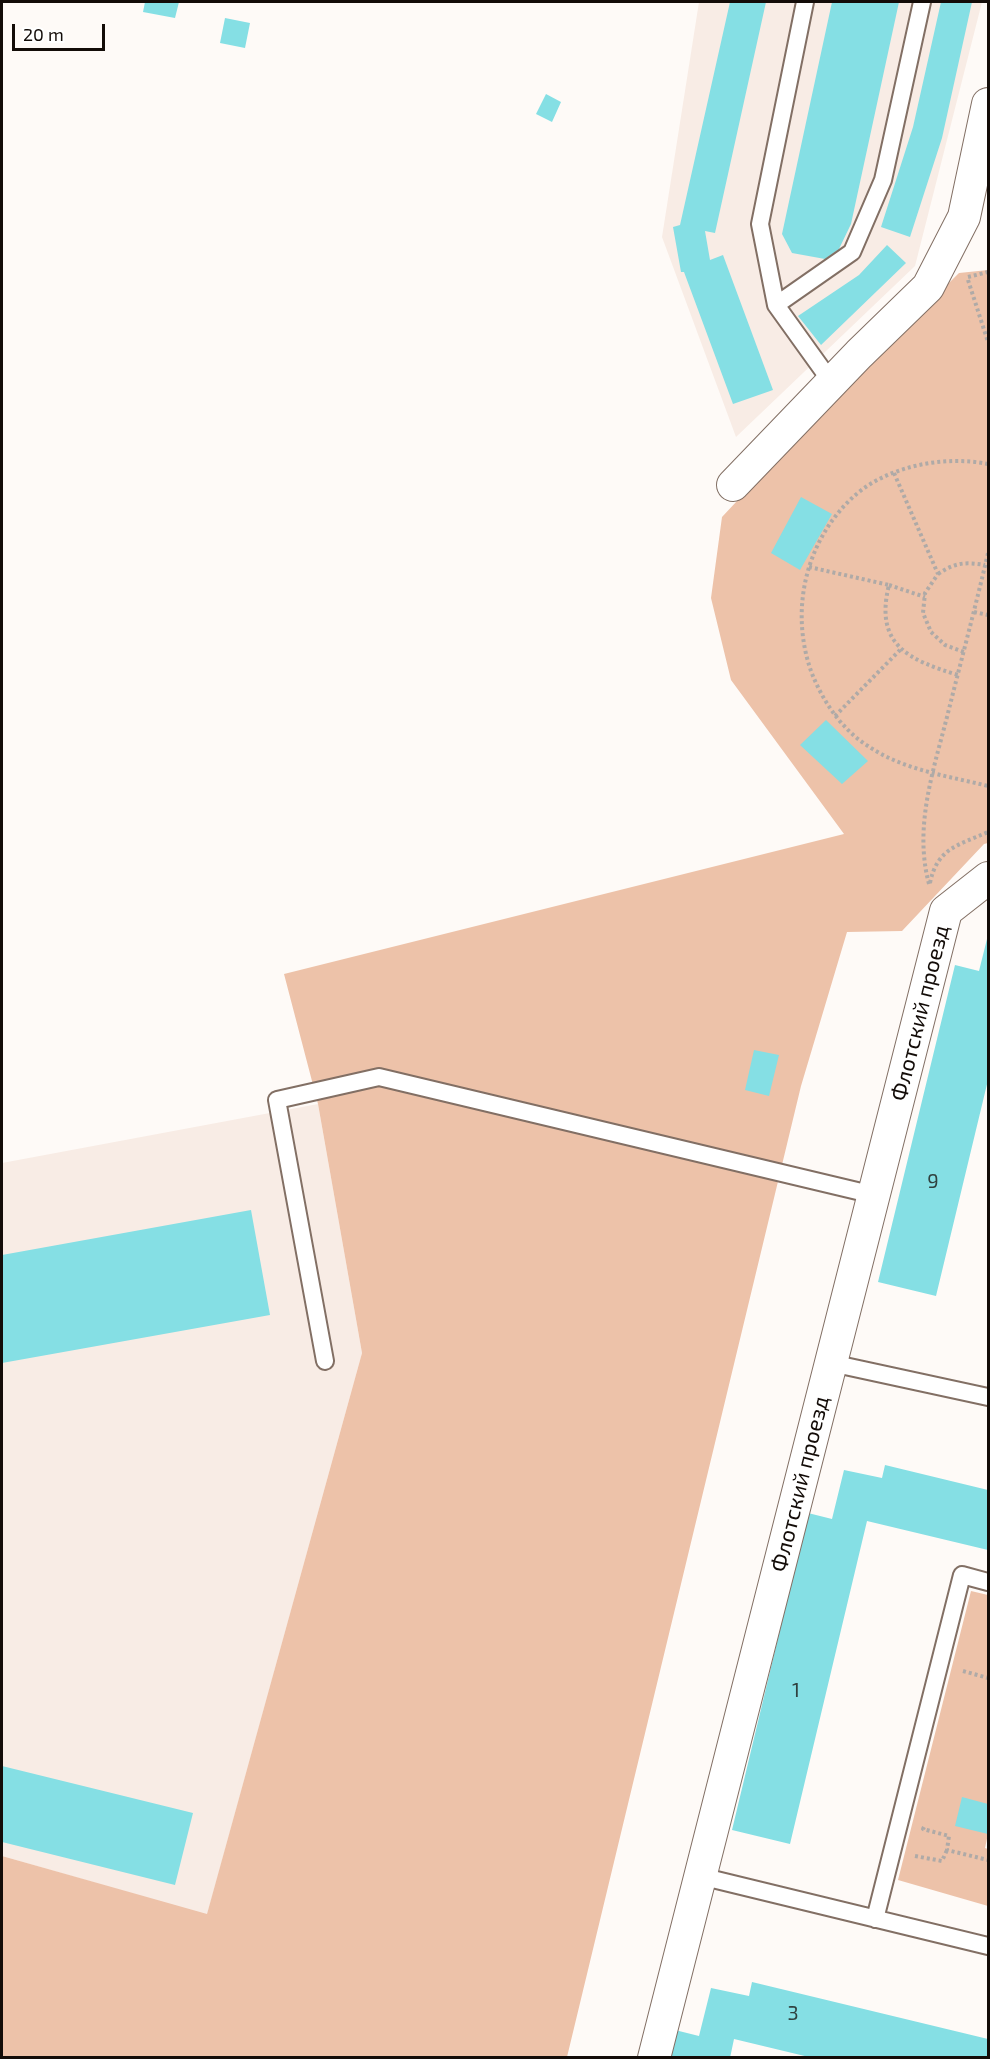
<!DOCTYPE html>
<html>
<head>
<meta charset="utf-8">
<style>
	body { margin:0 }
	#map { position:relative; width:990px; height:2059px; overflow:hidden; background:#fefaf7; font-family:"Exo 2",sans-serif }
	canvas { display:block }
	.frame { position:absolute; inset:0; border:3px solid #130c08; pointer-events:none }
	.scale { position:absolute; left:12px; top:24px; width:93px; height:27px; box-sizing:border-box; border:3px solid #130c08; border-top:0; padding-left:8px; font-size:18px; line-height:21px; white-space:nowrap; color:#130c08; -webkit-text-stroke:4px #fff; paint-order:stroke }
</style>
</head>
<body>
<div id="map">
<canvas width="990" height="2059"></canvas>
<div class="frame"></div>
<div class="scale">20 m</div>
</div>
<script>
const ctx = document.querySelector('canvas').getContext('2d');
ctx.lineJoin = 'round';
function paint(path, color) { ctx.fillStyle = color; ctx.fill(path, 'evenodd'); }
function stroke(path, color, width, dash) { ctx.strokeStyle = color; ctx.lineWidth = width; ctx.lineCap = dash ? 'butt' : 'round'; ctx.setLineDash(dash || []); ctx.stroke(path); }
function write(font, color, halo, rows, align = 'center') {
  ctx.font = font + ' "Exo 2",sans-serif'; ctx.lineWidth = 4.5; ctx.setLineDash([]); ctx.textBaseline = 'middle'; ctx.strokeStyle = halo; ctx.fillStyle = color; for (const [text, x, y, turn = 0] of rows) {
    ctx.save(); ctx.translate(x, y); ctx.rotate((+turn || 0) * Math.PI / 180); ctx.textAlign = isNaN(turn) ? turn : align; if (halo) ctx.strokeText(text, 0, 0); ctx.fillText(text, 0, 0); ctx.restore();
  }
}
const built = new Path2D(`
	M699,2H982L915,266L736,437L662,237Z
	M318,1104L362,1353L207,1915L2,1856V1163Z`);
const green = new Path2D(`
	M988,270V843L984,844L902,931L847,932L801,1086L567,2057H2V1856L207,1914L362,1353L318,1104L284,974L844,834L731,680L711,598L722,517L840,391L959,273Z
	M971,1591L988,1595V1834L985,1848L988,1849V1906L898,1880Z`);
const building = new Path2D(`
	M145,2H179L175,18L143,12Z
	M730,2H766L715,233L705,231L710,260L723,255L773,390L733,404L684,272H681L673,227L680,225Z
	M832,2H899L851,224L839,249L825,259L792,253L782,234Z
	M941,2H972L942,138L910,237L881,227L913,127Z
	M225,18L250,23L245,48L220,43Z
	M546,94L561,102L552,122L536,114Z
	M887,245L906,263L821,345L798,316L859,275Z
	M801,497L832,514L800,570L771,553Z
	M826,720L868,761L842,784L800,745Z
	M988,935V1080L936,1296L878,1282L955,965L979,971Z
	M754,1050L779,1055L769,1096L745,1090Z
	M251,1210L270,1315L2,1363V1255Z
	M885,1465L988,1490V1550L867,1521L790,1844L732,1830L808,1513L832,1519L844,1470L882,1478Z
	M2,1766L193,1813L175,1885L2,1842Z
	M962,1797L988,1804V1834L955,1826Z
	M752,1982L988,2039V2058H813L734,2039L730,2058H669L675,2030L699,2036L711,1988L749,1996Z`);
const path = new Path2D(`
	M968,277L988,272
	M968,280L988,342
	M988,464C944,455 885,466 851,499C805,543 790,611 811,671C822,700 841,729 868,746C903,770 948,776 988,786
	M894,473L938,574L925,593L923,613L931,632L945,645L964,652
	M809,567L889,585C874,645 909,660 958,675
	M938,574C956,562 965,562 985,565
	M889,585L925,597
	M974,612L988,615
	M835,716L900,650
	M930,883C937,848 959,845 988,832
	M929,884C913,825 935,766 949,709C962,657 976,605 988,553
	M963,1671L988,1678
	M924,1827L923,1829L949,1836L947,1850L988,1860
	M915,1856L942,1861L947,1850`);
const service = new Path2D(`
	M805,2L760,224L776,305L832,383
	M776,305L852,252L883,180L922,2
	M325,1361L277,1100L379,1077L874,1195
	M831,1363L988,1397
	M700,1876L988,1946
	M875,1919L962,1575L988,1582`);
const minor = new Path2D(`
	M733,485L859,354L928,287L964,217L988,104
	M654,2058L946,911L988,878`);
const numberNames = [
	["9",933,1181],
	["1",796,1690],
	["3",793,2013]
];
const streetNames = [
	["Флотский проезд",920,1013,-76],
	["Флотский проезд",800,1484,-76]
];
paint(built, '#f8ece5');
paint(green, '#edc2a9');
paint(building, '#85dfe4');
stroke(service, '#826f64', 20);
stroke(minor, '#826f64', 34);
stroke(path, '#afaaa7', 4, [3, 3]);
stroke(service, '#fff', 16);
stroke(minor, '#fff', 32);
write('20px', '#30413f', null, numberNames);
write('22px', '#130c08', '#fff', streetNames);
</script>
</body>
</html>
